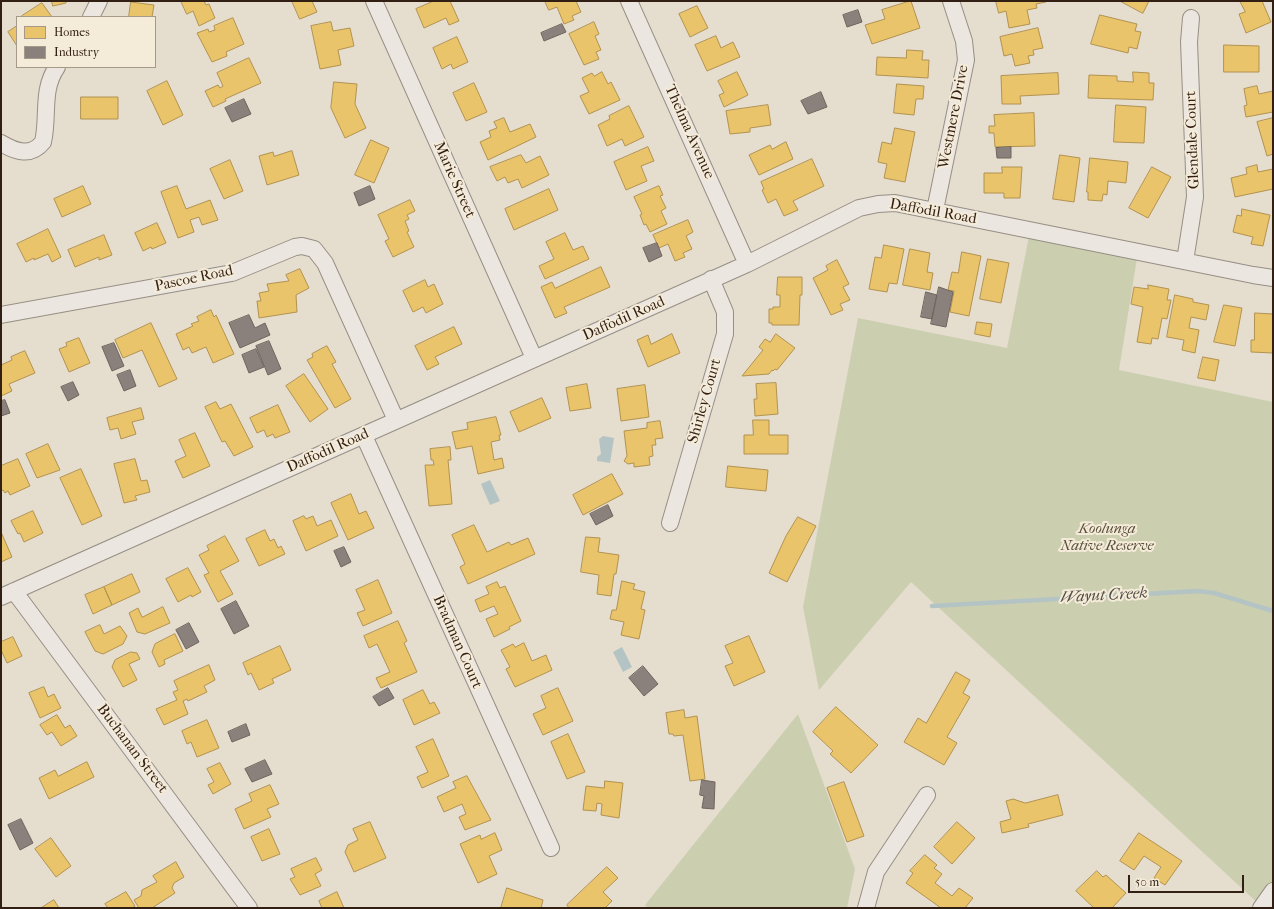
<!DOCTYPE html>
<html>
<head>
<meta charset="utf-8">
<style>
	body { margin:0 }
	#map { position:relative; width:1274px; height:909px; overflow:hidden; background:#e5ddce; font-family:"IM FELL French Canon",serif }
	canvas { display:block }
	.frame { position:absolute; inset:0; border:2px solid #311f14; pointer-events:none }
	.legend { position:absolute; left:16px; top:16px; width:140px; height:52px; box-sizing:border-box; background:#f5ebd9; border:1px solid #a7998a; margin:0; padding:5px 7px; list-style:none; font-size:12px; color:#311f14 }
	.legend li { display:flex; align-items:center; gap:8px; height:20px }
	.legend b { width:20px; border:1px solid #a7998a }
	.scale { position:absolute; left:1128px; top:875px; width:116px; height:18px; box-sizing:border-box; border:2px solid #311f14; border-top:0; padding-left:5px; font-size:12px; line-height:14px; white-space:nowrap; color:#311f14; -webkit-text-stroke:3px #f5ebd9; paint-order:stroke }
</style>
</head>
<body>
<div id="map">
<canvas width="1274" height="909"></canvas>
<div class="frame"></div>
<ul class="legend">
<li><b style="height:11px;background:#e9c46a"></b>Homes</li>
<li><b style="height:11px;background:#8a817c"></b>Industry</li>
</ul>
<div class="scale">50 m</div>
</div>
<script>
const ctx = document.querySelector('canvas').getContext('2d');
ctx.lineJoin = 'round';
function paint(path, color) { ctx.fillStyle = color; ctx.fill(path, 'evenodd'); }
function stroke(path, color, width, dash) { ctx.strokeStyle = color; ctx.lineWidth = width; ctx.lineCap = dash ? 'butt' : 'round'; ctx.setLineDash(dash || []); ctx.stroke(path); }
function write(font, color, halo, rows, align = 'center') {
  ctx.font = font + ' "IM FELL French Canon",serif'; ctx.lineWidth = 4; ctx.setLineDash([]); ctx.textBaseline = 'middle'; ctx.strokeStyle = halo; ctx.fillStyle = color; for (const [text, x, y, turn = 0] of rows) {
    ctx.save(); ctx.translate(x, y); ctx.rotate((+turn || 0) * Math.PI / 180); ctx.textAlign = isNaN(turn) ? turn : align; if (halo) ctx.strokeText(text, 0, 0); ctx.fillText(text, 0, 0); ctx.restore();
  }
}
const green = new Path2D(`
	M1030,231L1138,252L1119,370L1273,402V891L1262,907L911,582L819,690L803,607L858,318L1007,348Z
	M798,714L855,869L847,908H648L645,905Z`);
const water = new Path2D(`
	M603,436L614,438L610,463L597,461V457L601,454L599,439Z
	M490,480L500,501L490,505L481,484Z
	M622,647L632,667L623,672L613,652Z`);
const homes = new Path2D(`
	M52,1H66V3L53,6Z
	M181,1H204L206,5L209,4L215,18L199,26L193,11L187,14Z
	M292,1H312L317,12L300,19Z
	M434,1H450L459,21L449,25L446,18L424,28L416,9Z
	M545,1H576L581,12L572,16L574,20L564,24L557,7L549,10Z
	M911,1L920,28L872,44L865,25L885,19L882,10Z
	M996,1H1046V2L1036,4L1037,8L1027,10L1030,24L1009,28L1006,11L999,13Z
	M1120,1H1149L1143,13Z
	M1240,1H1262L1271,22L1246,33L1239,14L1245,12Z
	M131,2L154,5L152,17H129Z
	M42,3L52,17H23L22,16Z
	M697,6L708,28L690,37L679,14Z
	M1100,15L1137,24L1135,31L1141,32L1137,49L1129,47L1128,53L1091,44Z
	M233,18L244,44L226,52L227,56L212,62L197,33L208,29L209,32L215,30L214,26Z
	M331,22L333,31L350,28L354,46L338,50L341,65L320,69L311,26Z
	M594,22L599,34L595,36L601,50L596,52L599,59L584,65L569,34Z
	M17,26V46L8,32Z
	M1038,28L1043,48L1033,50L1034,55L1028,56L1030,63L1015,66L1012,54L1004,56L1000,37Z
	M716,36L721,48L733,42L740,57L707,71L695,45Z
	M457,37L468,62L453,69L451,64L442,69L433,48Z
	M1224,45L1259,46V72H1224Z
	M907,50L923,51L922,60H929L928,78L876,75L877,57L906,58Z
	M249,58L261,83L225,99L226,101L213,107L205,91L218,85L220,88L223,86L217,73Z
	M602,72L608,84L611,82L620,100L589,114L580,96L589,92L582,78L592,73L594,76Z
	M737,72L748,95L724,107L719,95L724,93L718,81Z
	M1133,72L1149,73V83H1154L1153,100L1088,98L1089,75L1117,76V81L1133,82Z
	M1058,73L1059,94L1020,96L1021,104H1002L1001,76Z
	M167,81L183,115L163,125L147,91Z
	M334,82L357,84L355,104L366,128L345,138L331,108Z
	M474,83L487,112L466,121L453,93Z
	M897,84L924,86L923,99H916L914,115L894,113Z
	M1257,86L1259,94L1273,91V112L1246,117L1244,106L1247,105L1244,89Z
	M81,97H118V119H81Z
	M768,105L771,125L750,128V132L730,134L726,111Z
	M1116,105L1146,107L1144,143L1114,142Z
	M629,106L644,137L625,146L622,139L607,146L598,125L610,119L609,116Z
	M1034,113L1035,146L995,147L994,133H989V126H995L994,115Z
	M504,118L510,132L530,124L536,137L488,160L480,142L491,137L489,131L497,128L494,122Z
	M1273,118V154L1267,156L1257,122Z
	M895,128L915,132L905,182L884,178L887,164L878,162L882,142L891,144Z
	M371,140L389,148L374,183L355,175Z
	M786,142L793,159L759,175L749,155L770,145L772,149Z
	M648,147L654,161L641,166L647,181L626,190L614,162Z
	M292,151L299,175L267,185L259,156L273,152L274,156Z
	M521,155L526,163L540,156L549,175L522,188L518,179L508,183L505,177L497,181L490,167Z
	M1060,155L1080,158L1074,202L1053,199Z
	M1090,158L1128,162L1126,183L1108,181L1107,195L1103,194L1102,201L1088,200V192H1087Z
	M812,159L824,186L793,201L798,210L784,216L776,199L768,203L762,190L764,189L761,182Z
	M230,160L243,191L224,199L210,169Z
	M1257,165L1258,172L1273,169V189L1235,197L1231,178L1247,174L1246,168Z
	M1002,167H1022L1020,198H1004V193H984V173H1002Z
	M1152,167L1171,177L1148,218L1129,208Z
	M83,186L91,204L62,217L54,199Z
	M177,186L186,209L210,200L218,220L202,225L199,217L190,220L194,232L178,238L161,192Z
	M659,186L663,195L660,196L666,208L661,211L667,224L650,232L646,224L644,225L640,215L642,214L634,197Z
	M549,189L558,210L514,230L505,209Z
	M410,200L415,211L407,215L409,219L405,221L409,231L407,232L414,247L393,257L385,241L389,239L378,215Z
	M1242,209L1270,215L1263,246L1251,244L1253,237L1233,232L1237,215L1241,216Z
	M688,220L693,232L686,236L692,249L683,253L685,257L675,261L668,244L659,248L653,235Z
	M157,223L166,243L152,249L151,247L143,251L135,233Z
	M48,229L61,257L52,262L48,254L34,260V258L26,262L17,244Z
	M565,233L573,250L583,246L589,259L545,279L539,266L554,259L546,242Z
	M104,235L112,255L99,260V257L75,267L68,250Z
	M884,245L904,249L897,284L889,283L887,292L869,289L875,257L881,258Z
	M910,249L930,253L927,272L933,273L930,290L903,285Z
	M962,252L981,256L969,316L950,312L954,291L948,290L952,272L958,273Z
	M988,259L1009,263L1001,303L980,299Z
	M837,260L849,284L843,287L850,300L840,304L843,310L831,315L813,278L828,270L826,266Z
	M601,267L610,287L564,307L567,313L555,318L541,287L552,282L555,288Z
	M300,269L309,288L296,295L297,312L259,318L257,301H261L259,293L269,291L267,284L289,281L286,275Z
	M778,277H802V295H800L799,325H772V323H769V309H773V307H780V295H777Z
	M425,280L428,287L434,284L443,304L426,313L423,307L413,312L403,291Z
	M1148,285L1169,289L1167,300H1171L1167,319L1162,318L1158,339L1152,338L1151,344L1137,342L1143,307L1131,304L1134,287L1148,289Z
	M1175,295L1193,299V302L1209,305L1206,320L1191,317L1189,328L1199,330L1195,353L1182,350L1184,340L1167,337Z
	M1224,305L1242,308L1235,346L1214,342Z
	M211,310L214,317L216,315L234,354L213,363L206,347L192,353L189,347L183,350L176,334L193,326L191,324L199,321L197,317Z
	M1255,313L1273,314V353L1251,352V340H1254Z
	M977,322L992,324L990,337L975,334Z
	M151,323L177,379L159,387L142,350L123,358L115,340Z
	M454,327L462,344L435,357L439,364L427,370L415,346Z
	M672,334L680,353L648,367L637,340L648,335L651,344Z
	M776,334L795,348L777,370L775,369L773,371L772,370L769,374L742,376L763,350L759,347L765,339L770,342Z
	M79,338L90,363L69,372L59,349L67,346L66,343Z
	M327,346L336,362L332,364L351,399L335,408L307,360L313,357L312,354Z
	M25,351L35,373L9,384L12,391L1,396V365L12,360L11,357Z
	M1203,357L1219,360L1215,381L1198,378Z
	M304,374L328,409L310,422L286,386Z
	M776,383L778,414L755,416L754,399H757L756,384Z
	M587,384L591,408L570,411L566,388Z
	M645,385L649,417L621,421L617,389Z
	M542,398L551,418L519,432L510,412Z
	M216,402L220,409L231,404L253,447L234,456L225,441L222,442L205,407Z
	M278,405L290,432L275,438L273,434L267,437L264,430L257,433L250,418Z
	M141,408L144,419L132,422L136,434L121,439L118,428L110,430L107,418Z
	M496,417L501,435H499L500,440L491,442L494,460L502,458L504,468L478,474L472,446L456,449L452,432L468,429L467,423Z
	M753,420H769V435H788V454H744V435H753Z
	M660,421L663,438L655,439L656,445H652L653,456L649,457L650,465L634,467V463L628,464L624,461L627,456L624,431L647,428V423Z
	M195,433L210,466L183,478L175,461L186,456L179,440Z
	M48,444L60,470L37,478L26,454Z
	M450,447L451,460H448L452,504L429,506L425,465H434L433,460H431L430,449Z
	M18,459L30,486L10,495L8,491L5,493L3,490L1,491V466Z
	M135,459L141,481L147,480L150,492L135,496L137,500L124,503L114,464Z
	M728,466L768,470L766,491L726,487Z
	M81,469L102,516L82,525L60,478Z
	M612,474L623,494L583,515L573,495Z
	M351,494L359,514L366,511L374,528L348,540L331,503Z
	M33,511L43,533L24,542L20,533L18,534L11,521Z
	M304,516L306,519L313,516L317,526L331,520L338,536L306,551L293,521Z
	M798,517L816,526L787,582L769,573L786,536Z
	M474,525L487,552L509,542L511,545L528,538L535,554L468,584L460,567L465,564L452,535Z
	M265,530L270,541L274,539L278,548L281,546L285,554L259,566L246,539Z
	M1,532L12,557L1,562Z
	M225,536L239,561L220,571L233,594L218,602L204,575L209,573L199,555L209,550L207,546Z
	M586,537L600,538L598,552L619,555L616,574H614L611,596L597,594L599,575L581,572Z
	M188,568L201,592L192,597L191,595L178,602L166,579Z
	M132,574L140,592L112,605L104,587Z
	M378,580L392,613L363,626L357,613L365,610L356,590Z
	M622,581L635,584L633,589L645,592L641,609L645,610L639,639L621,635L624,622L610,619L612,610H616Z
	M497,582L500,588L505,586L521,621L509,627L510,629L494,637L486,619L498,614L494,606L480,612L475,600L489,594L486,587Z
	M104,587L112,605L93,614L85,595Z
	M163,607L170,623L145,634L137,632L129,613L138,608L142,617Z
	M398,621L407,641L404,643L417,672L381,688L376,678L390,672L377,644L369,648L364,636Z
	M100,625L104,634L120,626L127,636L123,644L103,654L95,651L85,632Z
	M175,634L183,651L164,660L165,664L159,667L152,652L155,644Z
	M749,636L765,672L734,686L725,666L733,663L725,646Z
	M13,637L22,656L7,663L1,650V642Z
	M524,643L532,661L546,655L552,670L515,687L506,669L510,667L501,650L513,644L515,647Z
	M280,646L291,670L272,679L274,683L259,690L251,673L248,675L243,663Z
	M131,652L137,653L140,659L129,664L137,680L123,687L112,667L115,660Z
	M209,665L215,680L204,686L207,692L188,701L187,699L183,701L188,714L164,725L156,709L177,700L173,692L178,690L174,681Z
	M956,672L970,680L963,693L970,697L947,737L957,743L944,765L904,742L918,718L926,723Z
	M44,687L48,697L54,694L61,708L40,718L29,693Z
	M558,688L573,721L543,735L533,714L546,708L541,696Z
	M423,690L430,704L434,702L440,713L414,725L403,700Z
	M836,707L878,745L851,773L830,754L833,751L813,732Z
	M684,710L685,718L697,716L705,779L690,781L683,735L674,736L673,734H669L666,713Z
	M57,715L65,728L70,725L77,736L61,746L52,732L47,735L40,725Z
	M207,720L219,748L197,757L191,742L187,744L182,731Z
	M568,734L585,772L567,779L551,742Z
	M433,739L449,776L422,788L417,777L428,772L416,747Z
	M87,762L94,777L49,799L39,778L55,770L58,776Z
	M220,763L231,784L213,794L208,785L214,782L207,769Z
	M467,776L491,820L465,830L459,817L466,814L462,804L444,812L437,797L456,788L453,782Z
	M605,781L623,783L619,818L601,815L602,804L597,803L596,811L583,810L586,786L604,788Z
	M844,782L864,836L847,842L827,788Z
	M270,785L279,804L267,809L271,817L244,829L235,809L252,801L249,794Z
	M1058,795L1063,815L1028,824L1029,827L1002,833L1000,822L1011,819L1006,801L1013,799L1025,803Z
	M370,822L386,858L354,872L345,852L348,845L358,840L353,829Z
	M957,822L975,838L952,864L934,847Z
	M269,829L280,854L262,861L251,837Z
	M495,833L502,850L489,856L497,874L478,883L460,844L480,835L481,839Z
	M1139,833L1182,861L1165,885L1154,878L1161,867L1144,856L1134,870L1120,861Z
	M51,838L71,866L56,877L35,849Z
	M925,855L937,865L934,868L942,874L935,883L952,896L959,888L973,898L965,908H941L906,883L913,873L910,871Z
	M316,858L322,870L315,874L321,886L300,895L290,879L295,877L291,869Z
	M176,862L184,877L174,883L172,888L175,893L152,908H139L134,900L141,896L142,890L157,882L153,876Z
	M607,867L618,878L603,892L612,901L605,908H569L567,905Z
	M1097,871L1103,877L1106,875L1126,893L1112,908H1094L1076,891Z
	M507,888L543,900L541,908H501Z
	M126,892L135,906L132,908H108L105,904Z
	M337,892L344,908H322L319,901Z
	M54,900L59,908H41Z`);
const industry = new Path2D(`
	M858,10L862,22L847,27L843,15Z
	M562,24L566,32L544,41L541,33Z
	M821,92L827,107L808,114L801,101Z
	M244,99L251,114L232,122L225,108Z
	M1011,147V158H997L996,148Z
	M370,186L375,199L359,206L354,193Z
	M657,243L662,256L649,262L643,248Z
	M939,287L953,292L946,327L931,324Z
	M926,292L937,295L932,319L921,317Z
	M249,315L255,328L265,323L270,335L240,348L229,323Z
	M269,341L281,369L268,375L256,346Z
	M114,343L124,366L112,371L102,347Z
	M256,349L264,367L249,373L242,355Z
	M130,370L136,386L124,391L117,375Z
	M73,382L79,395L68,401L61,387Z
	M5,400L10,413L1,416V401Z
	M608,505L613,516L596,525L590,514Z
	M344,547L351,562L341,567L334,551Z
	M236,601L249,626L234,634L221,609Z
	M189,623L199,642L186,649L176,630Z
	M643,666L658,684L644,696L629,678Z
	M388,688L394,698L379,706L373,697Z
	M246,724L250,735L232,742L228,732Z
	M265,760L272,774L252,782L245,769Z
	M702,780L715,782L714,809L702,808L704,796L700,795Z
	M21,819L33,843L20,850L8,825Z`);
const stream = new Path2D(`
	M932,606L1198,591L1214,593L1273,611`);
const minor = new Path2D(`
	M374,1L534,358
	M629,1L747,264
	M91,17L99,1
	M1,143C16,152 31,157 43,142C49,116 41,90 57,67
	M935,210L966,60L964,41L951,1
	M1185,261L1195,197L1189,42L1191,18
	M1,315L232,273L295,247L302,246L314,249L325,263L396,420
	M364,436L551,848
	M670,523L725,334V312L711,279
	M14,591L249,908
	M1,597L747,264L859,208L878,204L895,203L1253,275L1273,278
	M866,908L876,872L927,795
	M1261,908L1273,891`);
const streetNames = [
	["Westmere Drive",954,117,-79],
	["Thelma Avenue",689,132,66],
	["Glendale Court",1193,140,-92],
	["Marie Street",454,180,66],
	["Daffodil Road",933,212,10],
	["Pascoe Road",194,279,-12],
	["Daffodil Road",624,319,-24],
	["Shirley Court",705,401,-74],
	["Daffodil Road",328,451,-24],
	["Bradman Court",457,642,66],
	["Buchanan Street",132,749,53]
];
const parkNames = [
	["Koolunga",1107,529],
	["Native Reserve",1107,546]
];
const waterNames = [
	["Wayut Creek",1104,596,-3]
];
paint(green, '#cbcfb0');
paint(water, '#b4c4c4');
paint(homes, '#e9c46a');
stroke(homes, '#b29250', 1);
paint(industry, '#8a817c');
stroke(industry, '#6f645d', 1);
stroke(stream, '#b4c4c4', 4.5);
stroke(minor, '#968f85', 18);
stroke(minor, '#ebe6df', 16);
write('15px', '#311f14', '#f5ebd9', streetNames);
write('italic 15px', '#59503b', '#f5ebd9', parkNames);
write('italic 16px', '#524e47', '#f5ebd9', waterNames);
</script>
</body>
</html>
